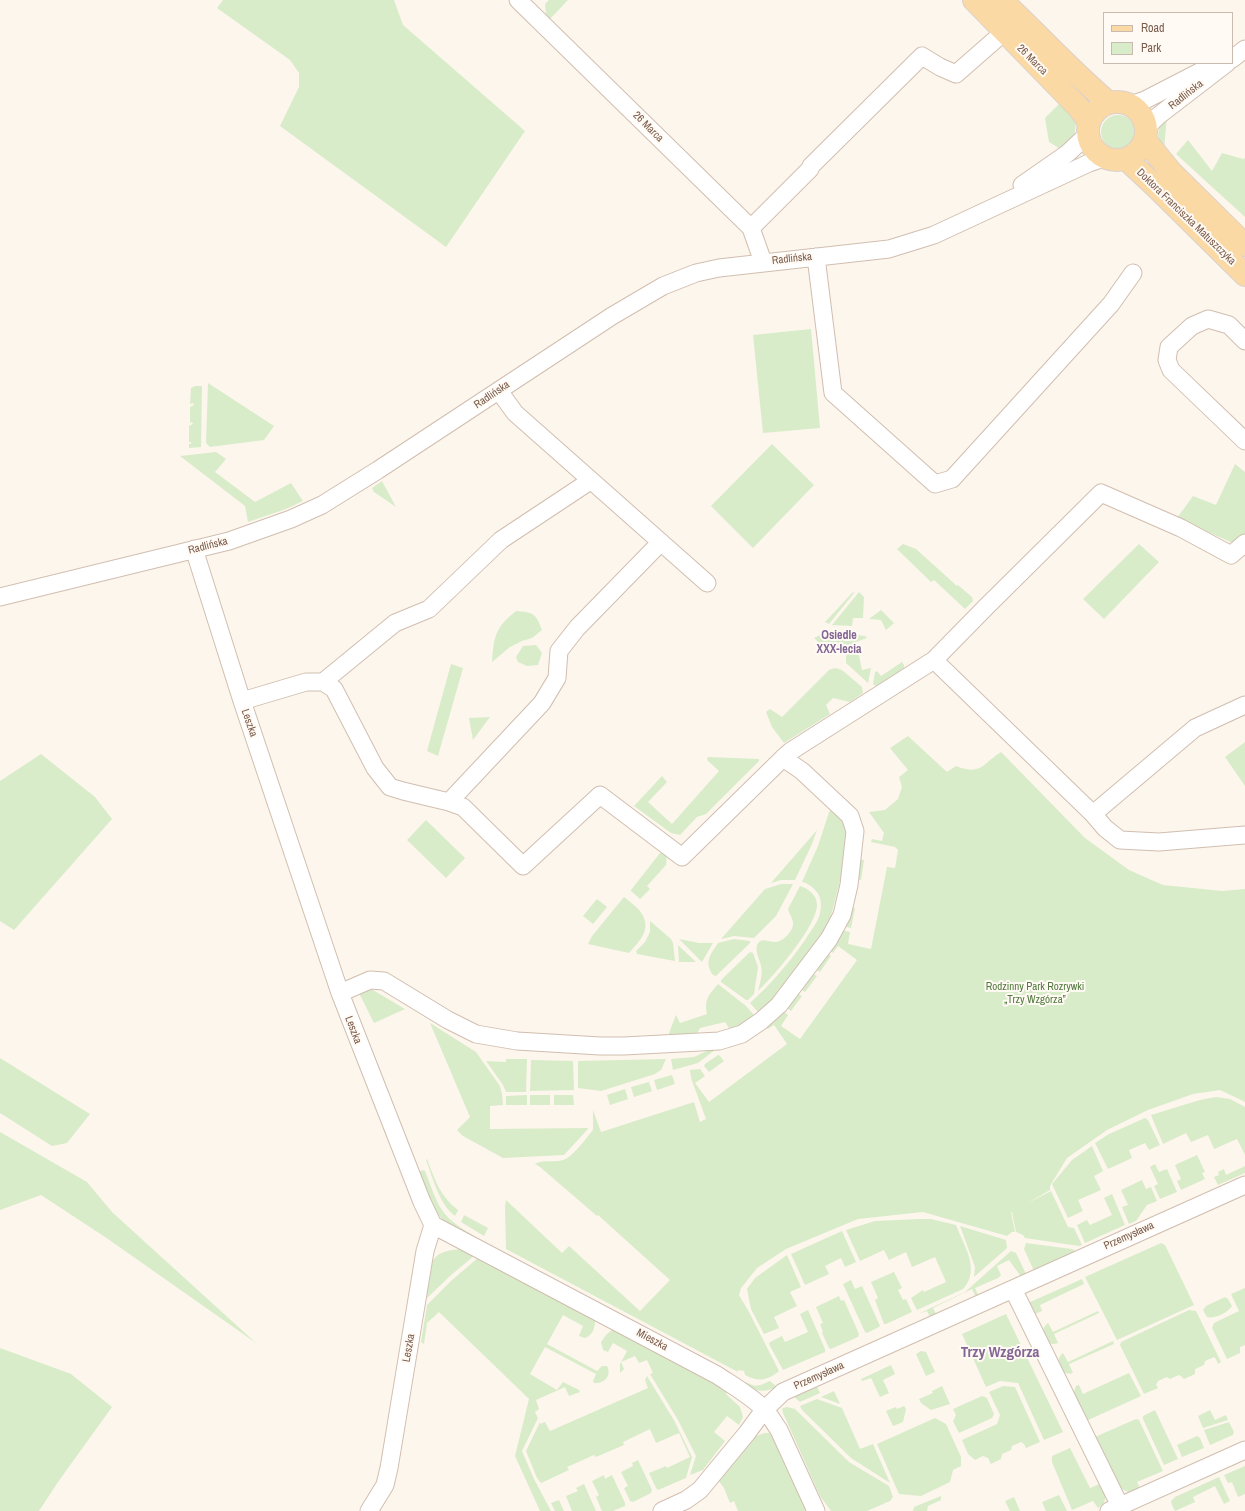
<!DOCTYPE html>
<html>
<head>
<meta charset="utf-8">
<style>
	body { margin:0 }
	#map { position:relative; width:1245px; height:1511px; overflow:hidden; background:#fdf6ec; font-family:"Archivo Narrow",sans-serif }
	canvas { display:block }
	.legend { position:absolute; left:1103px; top:12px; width:130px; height:52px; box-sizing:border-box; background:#fffaf3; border:1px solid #cabbb1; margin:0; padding:5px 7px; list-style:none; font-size:12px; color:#7a5c4d }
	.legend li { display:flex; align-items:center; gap:8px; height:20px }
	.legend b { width:20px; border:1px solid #cabbb1 }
</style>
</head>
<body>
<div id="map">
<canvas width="1245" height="1511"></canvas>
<ul class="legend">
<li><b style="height:5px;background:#fbd9a5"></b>Road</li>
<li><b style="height:11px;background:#d8ecc9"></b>Park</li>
</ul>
</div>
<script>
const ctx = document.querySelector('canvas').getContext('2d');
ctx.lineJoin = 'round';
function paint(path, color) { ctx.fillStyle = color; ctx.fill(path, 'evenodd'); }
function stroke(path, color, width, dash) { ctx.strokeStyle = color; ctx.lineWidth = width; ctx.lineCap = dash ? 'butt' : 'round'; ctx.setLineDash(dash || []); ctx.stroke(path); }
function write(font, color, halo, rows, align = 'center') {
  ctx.font = font + ' "Archivo Narrow",sans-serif'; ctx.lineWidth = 4; ctx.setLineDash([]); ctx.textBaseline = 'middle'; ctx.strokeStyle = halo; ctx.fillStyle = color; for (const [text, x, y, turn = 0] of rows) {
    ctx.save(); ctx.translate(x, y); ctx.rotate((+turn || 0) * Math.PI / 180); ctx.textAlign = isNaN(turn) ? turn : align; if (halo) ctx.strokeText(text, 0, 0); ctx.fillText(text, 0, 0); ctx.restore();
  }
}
const green = new Path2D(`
	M223,0H394L403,25L525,131L446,247L280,126L299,87V73L290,60L217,8Z
	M549,0H568L550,19L546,15L545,4Z
	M1062,101L1076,123L1074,138L1062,150L1049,142L1045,118Z
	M1101 132a17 17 0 1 1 34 0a17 17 0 1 1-34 0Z
	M1167,116L1164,150C1155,139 1157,126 1167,116Z
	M1188,140L1212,171L1222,153L1243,159L1245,158V217L1176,154Z
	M811,329L820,428L763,433L753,335Z
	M208,383L274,426L264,440L210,447L206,443Z
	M195,386H202L201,447L189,448V444L192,443L191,442H189V426L193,424L192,422L190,423V407L194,405L193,403L190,404L191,388Z
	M772,444L814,485L753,548L711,506Z
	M216,452L226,459L215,472L255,502L291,483L303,501L286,509L248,522L245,506L180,456Z
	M1235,464L1245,472V534L1235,544L1177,518L1193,496L1216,505Z
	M382,481L396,507L374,492L372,488Z
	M903,544L916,549L957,586L958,585L972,597L973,601L965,609L934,580L931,582L897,549Z
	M1139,544L1159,562L1104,619L1083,599Z
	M853,592L854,593L829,624L825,622Z
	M859,592L864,597L863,618H853L852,626L832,625Z
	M881,610L894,623L886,630L881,620L869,619Z
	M516,611C534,612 536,614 542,630L532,638L522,641L510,647L492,662C494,636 495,628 516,611Z
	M832,632L865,636L867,638L856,642L862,670L871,668L868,683L846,663V656L850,652L842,644L831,654L814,638L822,634Z
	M536,645L542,653L538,665L527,666L518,662L516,657L523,646Z
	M902,662L904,665V668L876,686L873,684L875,672L877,671L881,676Z
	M451,664L463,668L438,756L427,751Z
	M835,668L842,670L862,687L863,693L850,702L833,698L826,705L830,714L784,743L772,727L766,712L770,709L782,717L829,670Z
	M490,717L473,740L469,718Z
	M908,736L947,772L956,766C981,776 982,764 1001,752L1085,838L1129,870L1163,885L1222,891L1245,889V1102L1220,1090L1193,1094L1148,1110L1107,1130L1067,1158L1050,1186V1190L1026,1204L1051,1191L1068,1227L1074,1228L1082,1245L1079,1246L1025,1238L1023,1235L1016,1232L1012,1212H1011L1015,1232H1012L1007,1236L923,1212L858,1219L786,1249L757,1268L741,1288L739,1295L749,1312L779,1371C767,1381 758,1382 745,1375L744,1371L738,1370V1372L506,1249L505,1206L506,1200L562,1253L569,1246L640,1311L670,1280L598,1215L597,1216L540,1167L535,1164C543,1159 554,1163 563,1160C573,1157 586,1138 593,1130V1110L601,1132L694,1102L700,1122L706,1119L691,1078L690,1070L700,1069L705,1076L695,1083L709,1102L787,1044L774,1025L768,1029L765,1026L783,1011L788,1015L781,1026L800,1039L857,960L838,946L833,953L829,950L841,930L850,932L848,944L871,949L887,867L895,868L898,850L895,847L871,842L872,839L882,841L884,833L869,812L885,810L898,799L902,787L899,777L908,770L890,748Z
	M1245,742V786L1225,757Z
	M41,754L95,797L112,819L14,930L0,921V781Z
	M708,757L759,759V761L706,814L697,817L680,835L671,833L634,806L662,776L667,782L648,802L672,824L719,771L707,760Z
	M831,810L842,817L847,832L844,865L830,920L822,935L776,996L758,1012L750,1003C771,984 789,963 805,940C810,931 818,923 820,913C822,904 821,896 815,890C812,886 807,883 802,882L818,846L829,812Z
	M426,820L465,858L446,878L407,840Z
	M817,830L812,844L795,880H781L771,883Z
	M664,851L667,853L666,865L647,886L650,889L640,899L631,891V890L660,853Z
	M859,859L864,860L861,880L855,879Z
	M781,884H793L776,916L754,938L734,936L721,939L765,889Z
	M800,886C809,889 817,895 817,905C817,926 774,976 758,991C760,983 763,974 761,966C760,960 755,952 757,945C761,936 770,943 776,942C783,942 794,930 793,923C793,918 789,914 788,909Z
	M624,897C629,901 636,906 640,911C653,928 640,941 629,953L588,944L592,936Z
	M597,899L607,907L593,924L583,916Z
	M849,907L855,908L851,928L843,926Z
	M650,921L671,939L673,943L675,961L637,954L636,951L645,942L650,932Z
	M679,939L699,943H713L702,962Z
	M734,939L750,941V943L716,976L713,975C704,962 710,955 718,943Z
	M678,946H679L696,962H679Z
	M750,952L753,953L758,967L754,994L748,1000H746L721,982V980Z
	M827,953L831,956L820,972L815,969Z
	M812,973L817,976L805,992L800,989Z
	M718,984L746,1006L754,1015L736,1029L731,1031L725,1022L700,1028L695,1037L669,1035V1033L676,1015L680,1023L707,1014C704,999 709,995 718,984Z
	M367,989L373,990L405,1009L374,1023L358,991Z
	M797,993L802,996L791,1011L787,1008Z
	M430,1023L476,1052L500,1086L502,1094L503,1105L490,1106V1129L588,1128V1129L564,1155L503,1158L463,1136L457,1130L470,1117Z
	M713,1048L715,1050L698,1063L673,1070L671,1059L694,1057Z
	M718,1055H719L724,1061L709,1072L704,1066L705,1064Z
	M0,1058L90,1114L67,1143L52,1146L0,1113Z
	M506,1059H527L526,1092H506L503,1085L486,1061L506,1062Z
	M666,1059L661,1070L655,1074L601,1091L578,1088V1061Z
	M531,1060L573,1061L574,1090L530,1091Z
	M672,1075L675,1084L657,1090L654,1080Z
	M649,1082L652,1091L634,1097L631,1087Z
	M625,1089L628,1099L610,1105L607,1095Z
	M527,1095V1105H506V1096Z
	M530,1095H550V1105H530Z
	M554,1095H573L574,1105H554Z
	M1216,1097L1230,1099L1245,1107V1155L1237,1139L1214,1149L1208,1135L1191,1142L1186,1133L1163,1144L1151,1115L1200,1100Z
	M1145,1118L1148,1120L1160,1145L1149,1150L1145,1143L1129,1150L1132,1158L1108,1169L1095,1143L1109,1134Z
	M0,1132L87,1182L112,1212L256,1343L108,1239L41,1195L0,1210Z
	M1092,1146L1103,1171L1094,1176L1101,1190L1078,1200L1083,1211L1068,1218L1052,1184L1072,1160Z
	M1197,1155L1205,1172L1202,1173L1205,1179L1181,1190L1177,1181L1181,1179L1175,1165Z
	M427,1159C435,1180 440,1196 458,1210L455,1216C439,1204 433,1178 426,1160Z
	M1155,1164L1159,1172L1167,1169L1177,1192L1160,1199L1154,1186L1158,1184L1150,1167Z
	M1245,1166V1173L1218,1185L1214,1177L1219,1175L1218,1172L1224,1169L1226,1175Z
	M423,1170L425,1171C431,1185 435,1202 445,1214C454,1225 469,1232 480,1240L479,1242C464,1234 446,1226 436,1212L418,1172Z
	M1142,1180L1146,1189L1151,1187L1157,1201L1147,1205L1136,1221L1129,1224L1122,1207L1128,1205L1121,1190Z
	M1112,1194L1125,1225L1085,1243L1077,1225L1087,1220L1090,1225L1112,1215L1104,1198Z
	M464,1215L488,1228L484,1236L461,1222Z
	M919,1219H931L956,1225C964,1246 981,1270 963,1289L917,1310L911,1298L923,1290L924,1292L946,1282L935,1257L912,1267L906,1252L889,1260L884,1250L860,1261L846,1230L875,1221Z
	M960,1226L1006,1240L1007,1248L974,1277L975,1267Z
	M842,1231L856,1262L845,1267L841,1258L825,1266L829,1274L805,1285L791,1254Z
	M1026,1243L1072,1249L1077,1252L1034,1271L1024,1249Z
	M1161,1243L1165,1245L1194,1305L1117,1340L1085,1277Z
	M463,1249L475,1255L450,1276L425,1300L433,1260C440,1250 452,1250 463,1249Z
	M1011,1251L1016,1253L1026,1274L1021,1277C1017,1270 1013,1266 1009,1260L997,1266L1001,1275L998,1278L975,1288L979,1297L976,1298L972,1289L933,1308L937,1316L931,1319L927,1311L918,1314L965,1292Z
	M787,1255L801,1287L790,1292L797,1306L774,1317L779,1328L764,1334L751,1309L747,1289L755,1278Z
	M479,1257L595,1320C595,1328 593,1335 585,1338L579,1336L583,1326L563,1315L547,1344L597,1371L602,1366H607C612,1375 605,1384 594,1383L593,1381L596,1374L545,1347L530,1374L557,1390L563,1382L579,1390L580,1392L569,1396L565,1387L536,1400L539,1409L535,1412L538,1418L522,1451L534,1479L551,1511H540L515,1456L529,1399L439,1312L427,1323L424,1344L421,1342L427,1305L452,1280Z
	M894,1272L902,1288L898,1290L903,1300L906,1299L912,1312L886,1324H884L875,1300L878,1298L871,1282Z
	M1082,1279L1084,1284L1040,1305L1042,1311L1035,1314L1028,1303Z
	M851,1280L855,1289L862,1286L880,1326L879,1327L867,1333L865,1332L843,1284Z
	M1245,1288V1345L1240,1347V1353L1227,1359L1212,1328L1214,1323L1239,1311L1231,1294Z
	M839,1296L841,1301L844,1300L859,1334L858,1337L831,1349L829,1348L822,1333L823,1332L820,1324L823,1323L816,1307Z
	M1225,1297L1228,1299L1232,1306C1228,1313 1214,1319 1207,1317L1203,1310L1206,1306Z
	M808,1310L825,1349V1352L783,1370L769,1344L770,1342L782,1336L785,1342L808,1332L800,1314Z
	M1189,1310L1196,1311L1221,1362L1218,1364L1216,1359L1214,1357L1205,1361L1204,1365L1195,1369V1374L1184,1379L1182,1377L1179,1375L1170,1379L1167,1377L1158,1381L1156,1385L1158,1388L1144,1394L1120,1345L1121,1342Z
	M1098,1311L1099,1313L1054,1334L1058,1343C1049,1347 1046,1339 1043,1333L1044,1327L1048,1323L1053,1332Z
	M1006,1314L1063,1432L1044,1440L1018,1383L1000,1381L986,1387L962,1334Z
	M613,1329L728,1390L726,1394L740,1407L743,1417L739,1425L727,1416L714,1432L725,1441L703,1470L690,1475L696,1456L678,1420L650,1374L653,1373L647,1360L639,1363L635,1356L621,1362L624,1369L620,1373V1364L627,1351L613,1343L608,1352L603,1350L601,1342L606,1335Z
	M1113,1341L1114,1344L1069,1364L1073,1373C1061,1377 1053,1360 1063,1353L1068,1362Z
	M0,1348L71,1374L112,1407L58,1482L39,1511H0Z
	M921,1351L926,1352L935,1372L926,1376L916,1354Z
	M891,1365L895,1374L883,1380L889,1393L880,1397L871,1378L862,1381L861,1379Z
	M1129,1373L1141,1396L1086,1421L1073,1394L1076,1386L1079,1385L1083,1394Z
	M647,1376L675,1422L692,1457L686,1478L658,1490L656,1488L649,1473L666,1466L667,1468L690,1457L679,1433L656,1443L650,1429L623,1442L624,1445L596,1457L594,1455L567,1467L569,1470L541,1483L537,1478L526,1451L540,1422V1424L545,1422L550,1431L648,1388L645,1380Z
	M770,1381L777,1387C762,1393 758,1392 744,1384L746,1382C757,1388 758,1386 770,1381Z
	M816,1384L820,1393L800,1402L792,1395Z
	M942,1386L950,1404L931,1410L921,1403L919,1399L933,1393L932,1391Z
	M1003,1386L1015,1387L1040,1442L1026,1448L1024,1444L1021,1442L1012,1446L1011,1450L1002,1454L1001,1459L991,1464L988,1458L983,1456L975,1460L968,1454L962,1440L997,1424L1000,1415L989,1392Z
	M834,1391L840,1404L821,1397Z
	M982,1396L987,1398L994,1414L992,1418L959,1433L953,1421L956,1415L953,1409Z
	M817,1399L842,1408L860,1449L873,1444L890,1483L851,1458L802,1410L800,1406Z
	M904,1406L906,1409L903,1422L893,1426L886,1411L896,1407L897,1409Z
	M787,1407L795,1409L849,1462L889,1486L893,1497L890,1501L867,1511H831L820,1496L783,1413L782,1409L783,1408Z
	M1155,1410L1178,1459L1164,1465L1143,1419V1416Z
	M1210,1410L1215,1420L1226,1415L1228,1420L1203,1428L1198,1416Z
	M935,1418L946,1424L961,1457V1466L953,1470L950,1482L921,1496L899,1494L877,1444Z
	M1136,1419L1139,1420L1163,1471L1137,1482L1141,1490L1130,1493L1120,1488L1095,1437Z
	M1229,1422L1234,1432L1233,1435L1210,1445L1204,1430Z
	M764,1433H769L773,1437L808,1511H738L734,1501L730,1503L724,1488L718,1480L752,1438Z
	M1197,1436L1200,1438L1204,1448L1182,1457L1177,1445Z
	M1070,1448L1090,1488L1102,1483C1105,1493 1109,1502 1098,1508L1093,1501L1072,1510L1052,1462V1456Z
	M638,1460L652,1490L651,1493L633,1502L630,1501L624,1488L628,1486L621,1472L633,1466L632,1463Z
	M1245,1466V1494L1238,1497L1232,1482L1228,1483L1224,1475Z
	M604,1475L605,1479L612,1475L625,1503V1506L613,1511H602L596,1497L599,1495L592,1481Z
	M1219,1477L1230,1501L1224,1504L1215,1486L1193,1497L1195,1502L1175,1511L1172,1505L1171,1501L1175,1497Z
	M584,1484L596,1511H572L566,1496L578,1491L576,1488Z
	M1059,1495L1067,1511H1046L1042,1502Z
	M941,1496V1500L928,1506L927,1511H913L914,1507Z
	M1014,1497L1020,1511H1010L1005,1501Z
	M559,1500L564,1511H555L551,1503Z`);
const minor = new Path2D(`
	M518,0L751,228L763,262
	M1232,59L1245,49
	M1130,105L1145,100L1211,66
	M1146,128L1158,116L1227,63
	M1022,185L1068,153L1088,134
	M751,228L810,169L811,166L922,56L940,67L956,74L1004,32
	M816,257L833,393L935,484L952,479L1111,304L1133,273
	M1245,341L1229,325L1208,319L1192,326L1169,347L1167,360L1171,370L1245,441
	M499,391L515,413L707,583
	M194,549L242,701L340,993L422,1202L433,1225L425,1251L389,1468L385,1485L369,1511
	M0,597L229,541L291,519L322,505L378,470L612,316L663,286L696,273L719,268L889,249L934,235L1089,163L1104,158
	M934,660L1093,814L1105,828L1120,840L1159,842L1245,835
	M323,682L395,623L429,609L501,540L590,481
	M242,701L306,682H323L334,689L375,768L390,787L403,791L449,802L463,807L523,866L600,795L682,857L783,758L802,771L850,816L855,831L849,885L842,915L829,939L779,1005L761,1021L742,1034L719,1041L624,1046H600L517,1041L476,1034L448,1020L384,981L370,980L340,993
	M783,758L791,751L934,660L986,607L1101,493L1181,528L1231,555L1245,543
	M449,802L542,703L557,678L559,651L577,628L661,542
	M1093,814L1195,728L1245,705
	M433,1225L717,1375C732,1385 751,1396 764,1409C770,1415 774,1423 779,1430L816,1511
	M1013,1289L1120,1506
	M662,1511L686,1500L700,1490L747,1433L764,1410L783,1392L1245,1185
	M1109,1511L1245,1450`);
const major = new Path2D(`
	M974,0L1079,108L1089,122
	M1001,0C1038,34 1071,71 1109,103
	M1088 131a29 29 0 1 1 58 0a29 29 0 1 1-58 0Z
	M1145,140L1171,172L1245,245
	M1126,159L1156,187L1245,275`);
const streetNames = [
	["26 Marca",1032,60,45],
	["Radlińska",1186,95,-38],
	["26 Marca",648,127,45],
	["Doktora Franciszka Matuszczyka",1186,217,44],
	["Radlińska",792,259,-6],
	["Radlińska",492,395,-34],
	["Radlińska",208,546,-14],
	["Leszka",249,723,71],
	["Leszka",353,1030,69],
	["Przemysława",1129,1236,-24],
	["Mieszka",652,1340,28],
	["Leszka",409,1348,-80],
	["Przemysława",819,1376,-24]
];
const parkNames = [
	["Rodzinny Park Rozrywki",1035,987],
	["„Trzy Wzgórza”",1035,1000]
];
const neighbourhoodNames = [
	["Osiedle",839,636],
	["XXX-lecia",839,650]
];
const districtNames = [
	["Trzy Wzgórza",1000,1353]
];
paint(green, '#d8ecc9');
stroke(minor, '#d1beb0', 19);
stroke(major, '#dad1cd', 24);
stroke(minor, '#fff', 17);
stroke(major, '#fbd9a5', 22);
write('11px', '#7a5c4d', '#fffaf3', streetNames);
write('11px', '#537a41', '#fffaf3', parkNames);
write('bold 12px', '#846695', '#fffaf3', neighbourhoodNames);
write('bold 15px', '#846695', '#fffaf3', districtNames);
</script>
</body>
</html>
